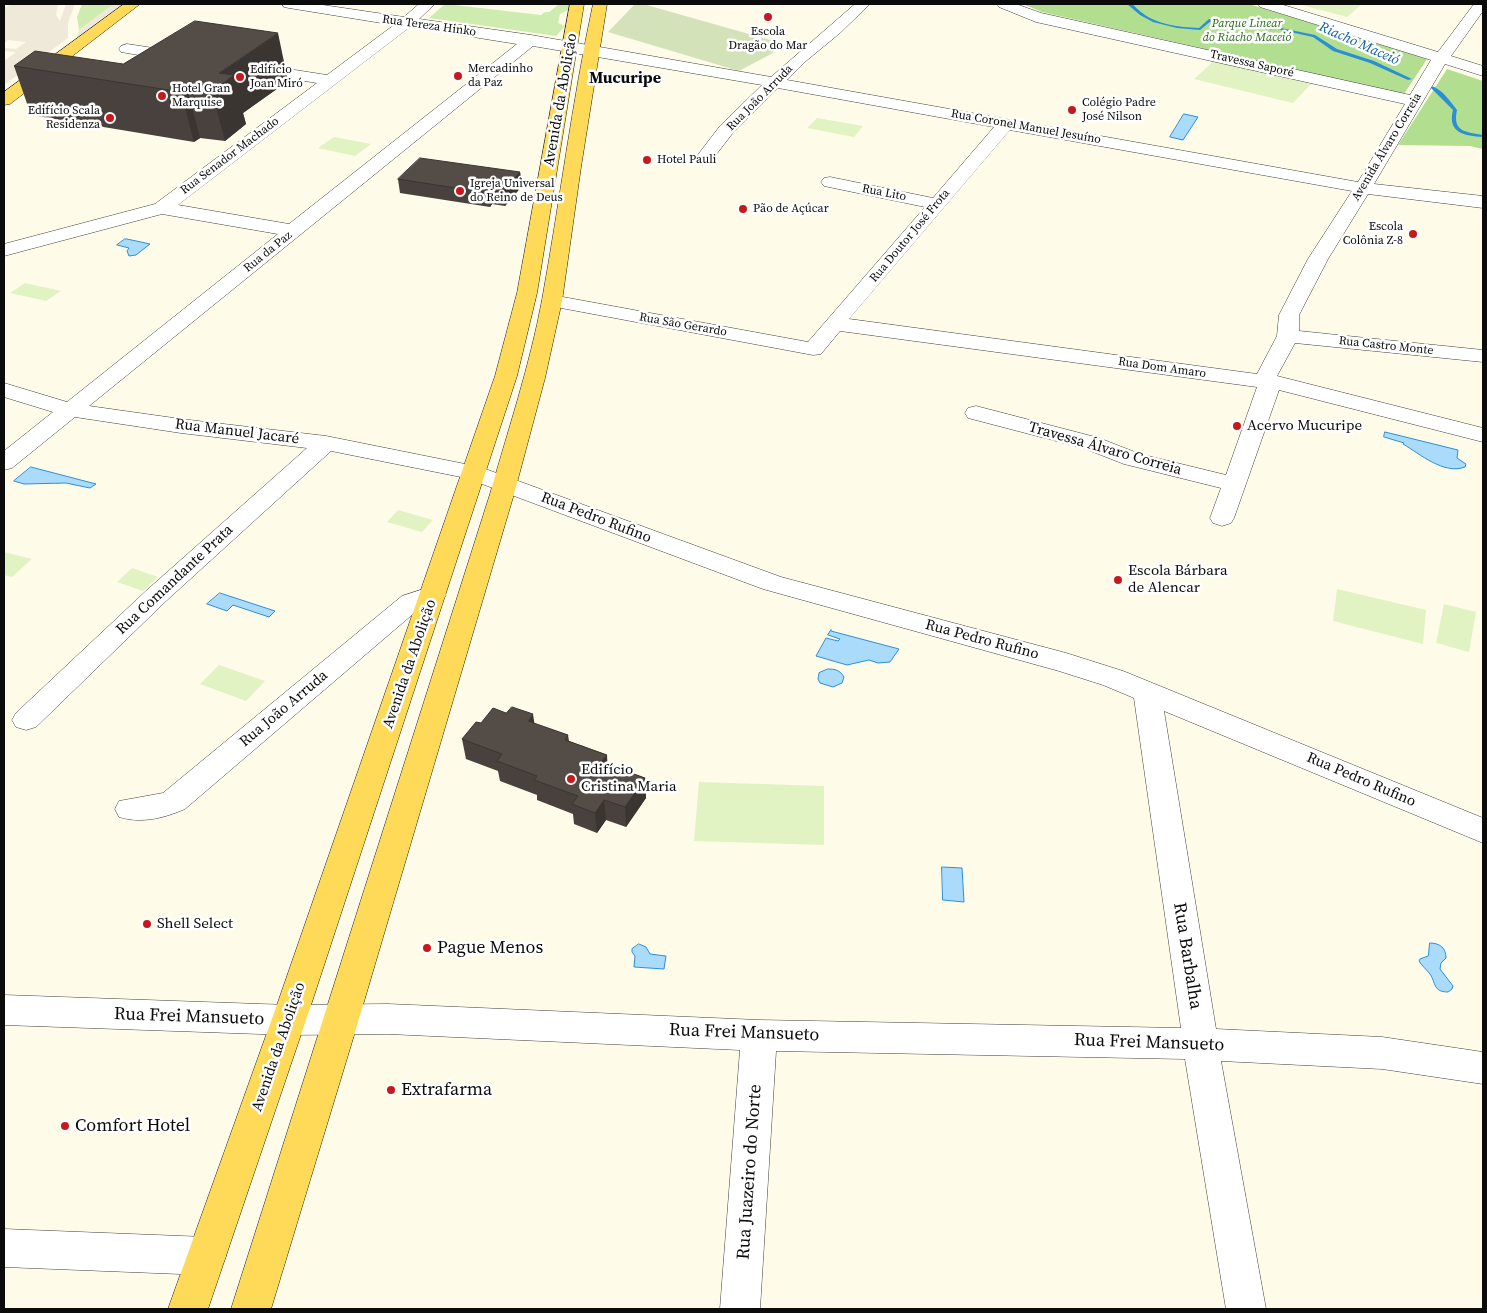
<!DOCTYPE html>
<html>
<head>
<meta charset="utf-8">
<style>
	body { margin:0 }
	#map { position:relative; width:1487px; height:1313px; overflow:hidden; background:#fffbe9; font-family:"Source Serif 4",serif }
	canvas { display:block }
	.frame { position:absolute; inset:0; border:5px solid #0b0b0b; pointer-events:none }
</style>
</head>
<body>
<div id="map">
<canvas width="1487" height="1313"></canvas>
<div class="frame"></div>
</div>
<script>
const ctx = document.querySelector('canvas').getContext('2d');
ctx.lineJoin = 'round';
function paint(path, color) { ctx.fillStyle = color; ctx.fill(path, 'evenodd'); }
function stroke(path, color, width, dash) { ctx.strokeStyle = color; ctx.lineWidth = width; ctx.lineCap = dash ? 'butt' : 'round'; ctx.setLineDash(dash || []); ctx.stroke(path); }
function write(font, color, halo, rows, align = 'center') {
  ctx.font = font + ' "Source Serif 4",serif'; ctx.lineWidth = 5; ctx.setLineDash([]); ctx.textBaseline = 'middle'; ctx.strokeStyle = halo; ctx.fillStyle = color; for (const [text, x, y, turn = 0] of rows) {
    ctx.save(); ctx.translate(x, y); ctx.rotate((+turn || 0) * Math.PI / 180); ctx.textAlign = isNaN(turn) ? turn : align; if (halo) ctx.strokeText(text, 0, 0); ctx.fillText(text, 0, 0); ctx.restore();
  }
}
const green = new Path2D(`
	M82,4H114L79,30L77,17Z
	M445,4L541,15L545,12H549L559,4H571L570,9L560,14L558,23L565,26L556,36L429,18Z`);
const forest = new Path2D(`
	M1023,4H1249L1427,59L1404,94L1042,12Z
	M1447,69L1483,81V149L1470,146L1398,145Z`);
const cemetery = new Path2D(`
	M635,4H643L788,45L739,71L608,32Z`);
const pitch = new Path2D(`
	M1298,4H1362L1347,17Z
	M1214,61L1311,84L1293,103L1194,79Z
	M817,118L863,126L854,137L807,128Z
	M334,137L371,144L355,156L318,148Z
	M25,283L61,291L46,301L10,293Z
	M398,510L433,520L422,532L387,522Z
	M4,552L32,559L12,577L4,575Z
	M132,568L158,577L143,591L117,582Z
	M1337,589L1426,610L1423,644L1333,621Z
	M1444,604L1476,612L1469,652L1436,643Z
	M219,665L265,681L246,701L200,684Z
	M699,782L824,786V845L694,841Z`);
const plaza = new Path2D(`
	M12,4H58L56,15L60,21L66,4H75L68,23V38L4,85V61L16,52L4,51V48L16,49L26,42L8,40L4,43V8Z
	M114,4H125L83,36L77,37L79,30Z`);
const water = new Path2D(`
	M1184,114L1198,117L1183,140L1170,137Z
	M125,239H127L150,244L136,255L129,256L127,251L129,248L117,245Z
	M1385,432L1458,450L1457,458L1466,464L1465,467C1444,475 1420,454 1403,444L1404,443L1384,437Z
	M31,467L96,484L90,488L66,483L24,484L14,481Z
	M220,593L275,611L269,617L233,605L227,611L207,604Z
	M831,630V631L899,649L890,662L878,663L869,660L847,665L816,656L826,638L838,641L840,639L828,635Z
	M828,669C835,669 840,670 844,677L842,683L833,687L820,683L818,679L819,673Z
	M942,867L962,868L964,902L943,900Z
	M1430,943C1440,943 1446,948 1446,958L1441,963L1440,969L1453,986L1452,989L1448,992C1433,992 1436,983 1430,974C1426,969 1422,966 1419,961L1420,959L1428,956Z
	M639,944L646,947L650,954L666,956L664,969L634,967L635,956L632,952V949Z`);
const stream = new Path2D(`
	M1127,4H1132C1136,7 1138,10 1141,12C1157,25 1179,27 1199,28L1209,19H1231L1262,27L1281,28L1315,35L1337,49L1374,61L1412,79L1408,80L1370,63L1333,51L1313,37L1281,30L1262,29L1231,21H1211L1200,30L1177,28L1153,22L1140,15Z
	M1431,86C1441,88 1451,102 1457,110C1452,132 1466,132 1483,135V137C1465,136 1447,133 1453,110L1431,88Z`);
const minor = new Path2D(`
	M282,4H316L404,17L419,4H435L419,19L531,35L771,77L855,4H870L840,33L806,61L787,80L1358,182L1405,104L1036,22L999,7L997,4H1016L1041,13L1410,95L1431,60L1260,7L1258,4H1280L1438,52L1474,4H1483V11L1451,56L1483,66V76L1445,64L1374,184L1483,196V208L1368,194L1328,259L1299,315V331L1483,350V362L1295,343L1277,376L1483,428V442L1279,390L1234,518L1231,523L1222,526L1213,523L1210,518L1221,488L1124,464L1083,448L968,418L965,413L968,408L976,406L1099,438L1140,454L1226,475L1257,387L840,331L821,354L813,355L545,305L542,301L545,297L552,295L808,342L925,207L824,186L821,182L824,178L830,177L933,198L994,127L778,88L732,134L712,160L706,161L700,160L697,156L700,152L720,126L762,85L533,46L89,406L181,419L326,436L480,467L781,577L1066,653L1123,671L1483,818V843L1164,711L1216,1029L1382,1037L1483,1052V1084L1382,1069L1221,1061L1266,1309H1226L1185,1059L776,1051L760,1309H720L740,1050L388,1034L289,1035L4,1025V995L289,1005L388,1004L759,1020L1181,1028L1134,698L1103,685L1059,671L763,589L466,478L331,451L165,602L36,727L26,730L16,727L12,720L16,713L147,590L307,448L181,433L75,417L12,468L4,470V451L53,412L4,397V383L67,402L278,234L162,214L4,256V244L155,204L317,83L244,71L242,68L244,65L250,63L327,75L394,25L289,8L284,7ZM410,27L517,44L289,224L178,205ZM1010,130L1352,191L1308,259L1279,315L1277,336L1257,374L849,319Z
	M127,44L180,52L186,54L188,57L186,60L180,62L121,52L119,49L121,46Z
	M433,586L442,589L446,595L442,601L420,608L185,809C164,818 142,824 119,817L115,809L119,801L163,793L402,596Z
	M4,1229L206,1237L220,1242L226,1256L220,1270L206,1275L4,1267Z`);
const major = new Path2D(`
	M124,4H140L10,104L4,105V92Z
	M570,4H584L537,293L517,376L312,1002L208,1309H168L278,1002L495,376L517,293Z
	M593,4H607L581,167L562,301L545,378L514,494L355,1032L271,1309H231L490,494C508,430 530,365 542,300C560,201 572,102 593,4Z`);
const wall = new Path2D(`
	M123,64L288,81L243,113L246,124L225,141L200,138L194,142L31,115L14,66Z
	M520,172L522,186L505,206L492,204L490,207L400,193L398,179Z
	M481,723L535,724L568,735L569,741L607,755V765L645,778L646,798L626,827L606,820L597,833L574,824L573,814L537,800V795L500,781L498,771L466,759L462,739Z`);
const shadedWall = new Path2D(`
	M278,33L288,81L243,113L246,124L225,141L212,92L219,73Z
	M187,88L200,138L194,142L181,92Z
	M520,172L522,186L505,206L503,192Z
	M490,191L492,204L490,207L488,193Z
	M533,714L536,734L528,721Z
	M607,755L608,775L601,762Z
	M645,778L646,798L626,827L625,807Z
	M604,800L606,820L597,833L595,813Z`);
const building = new Path2D(`
	M195,21L278,33L219,73L234,75L212,92L187,88L181,92L14,66L35,51L123,64Z
	M420,158L520,172L503,192L490,191L488,193L398,179Z
	M512,707L533,714L528,721L568,735L565,740L607,755L601,762L645,778L625,807L604,800L595,813L572,804L578,796L534,780L537,776L497,761L502,754L462,739L476,722L481,723L493,708L506,713Z`);
const markers = [
	[768,17,5,"#c41a1f"],
	[458,76,5,"#c41a1f"],
	[240,77,5,"#c41a1f"],
	[162,96,5,"#c41a1f"],
	[1072,110,5,"#c41a1f"],
	[110,118,5,"#c41a1f"],
	[647,160,5,"#c41a1f"],
	[460,191,5,"#c41a1f"],
	[743,209,5,"#c41a1f"],
	[1413,234,5,"#c41a1f"],
	[1237,426,5,"#c41a1f"],
	[1118,580,5,"#c41a1f"],
	[571,779,5,"#c41a1f"],
	[147,924,5,"#c41a1f"],
	[427,948,5,"#c41a1f"],
	[391,1090,5,"#c41a1f"],
	[65,1126,5,"#c41a1f"]
];
const farParknames = [
	["Parque Linear",1247,24],
	["do Riacho Maceió",1247,38]
];
const farStreetnames = [
	["Rua Tereza Hinko",429,26,8],
	["Travessa Saporé",1252,64,13],
	["Rua João Arruda",760,98,-45],
	["Rua Coronel Manuel Jesuíno",1026,127,10],
	["Avenida Álvaro Correia",1387,147,-59],
	["Rua Senador Machado",230,156,-37],
	["Rua Lito",884,193,11],
	["Rua Doutor José Frota",910,236,-50],
	["Rua da Paz",268,252,-39],
	["Rua São Gerardo",683,325,10],
	["Rua Castro Monte",1386,346,6],
	["Rua Dom Amaro",1162,368,8]
];
const farPoinames = [
	["Escola",768,32,"center"],
	["Dragão do Mar",768,46,"center"],
	["Mercadinho",468,69],
	["da Paz",468,83],
	["Edifício",250,70],
	["Joan Miró",250,84],
	["Hotel Gran",172,89],
	["Marquise",172,103],
	["Colégio Padre",1082,103],
	["José Nilson",1082,117],
	["Edifício Scala",100,111,"right"],
	["Residenza",100,125,"right"],
	["Hotel Pauli",657,160],
	["Igreja Universal",470,184],
	["do Reino de Deus",470,198],
	["Pão de Açúcar",753,209],
	["Escola",1403,227,"right"],
	["Colônia Z-8",1403,241,"right"]
];
const farWaternames = [
	["Riacho Maceió",1359,44,24]
];
const streetNames = [
	["Avenida da Abolição",561,100,-80],
	["Rua Manuel Jacaré",237,432,7],
	["Travessa Álvaro Correia",1105,449,16],
	["Rua Pedro Rufino",596,518,21],
	["Rua Comandante Prata",175,580,-43],
	["Rua Pedro Rufino",982,640,15],
	["Avenida da Abolição",410,664,-71],
	["Rua João Arruda",284,709,-40],
	["Rua Pedro Rufino",1361,780,23],
	["Avenida da Abolição",279,1047,-71]
];
const poiNames = [
	["Acervo Mucuripe",1247,426],
	["Escola Bárbara",1128,571],
	["de Alencar",1128,588],
	["Edifício",581,770],
	["Cristina Maria",581,787],
	["Shell Select",157,924]
];
const farDistrictnames = [
	["Mucuripe",625,79]
];
const nearPoinames = [
	["Pague Menos",437,948],
	["Extrafarma",401,1090],
	["Comfort Hotel",75,1126]
];
const nearStreetnames = [
	["Rua Barbalha",1187,956,81],
	["Rua Frei Mansueto",189,1017,2],
	["Rua Frei Mansueto",744,1033,2],
	["Rua Frei Mansueto",1149,1043,2],
	["Rua Juazeiro do Norte",750,1172,-86]
];
paint(green, '#ceecb0');
paint(forest, '#b1de8f');
paint(cemetery, '#d4e2ba');
paint(pitch, '#e1f2c3');
paint(plaza, '#eee9d9');
paint(water, '#aadbfb');
stroke(water, '#2b8fd7', 1);
paint(stream, '#2b8fd7');
stroke(minor, '#3e3e3e', 1);
stroke(major, '#1c1c1c', 1);
paint(minor, '#fff');
paint(major, '#ffda59');
paint(wall, '#48413d');
paint(shadedWall, '#3b3532');
paint(building, '#544c47');
stroke(building, '#3b3532', 1);
for (const [x, y, r, color] of markers) { const dot = new Path2D(); dot.arc(x, y, r, 0, 2 * Math.PI); ctx.fillStyle = color; ctx.fill(dot); stroke(dot, '#fff', 2); }
write('italic 12px', '#276718', '#fff', farParknames);
write('12px', '#0b0b0b', '#fff', farStreetnames);
write('12px', '#0b0b0b', '#fff', farPoinames, 'left');
write('italic 14px', '#0c5fa5', '#fff', farWaternames);
write('15px', '#0b0b0b', '#fff', streetNames);
write('15px', '#0b0b0b', '#fff', poiNames, 'left');
write('bold 16px', '#0b0b0b', '#fff', farDistrictnames);
write('18px', '#0b0b0b', '#fff', nearPoinames, 'left');
write('18px', '#0b0b0b', '#fff', nearStreetnames);
</script>
</body>
</html>
